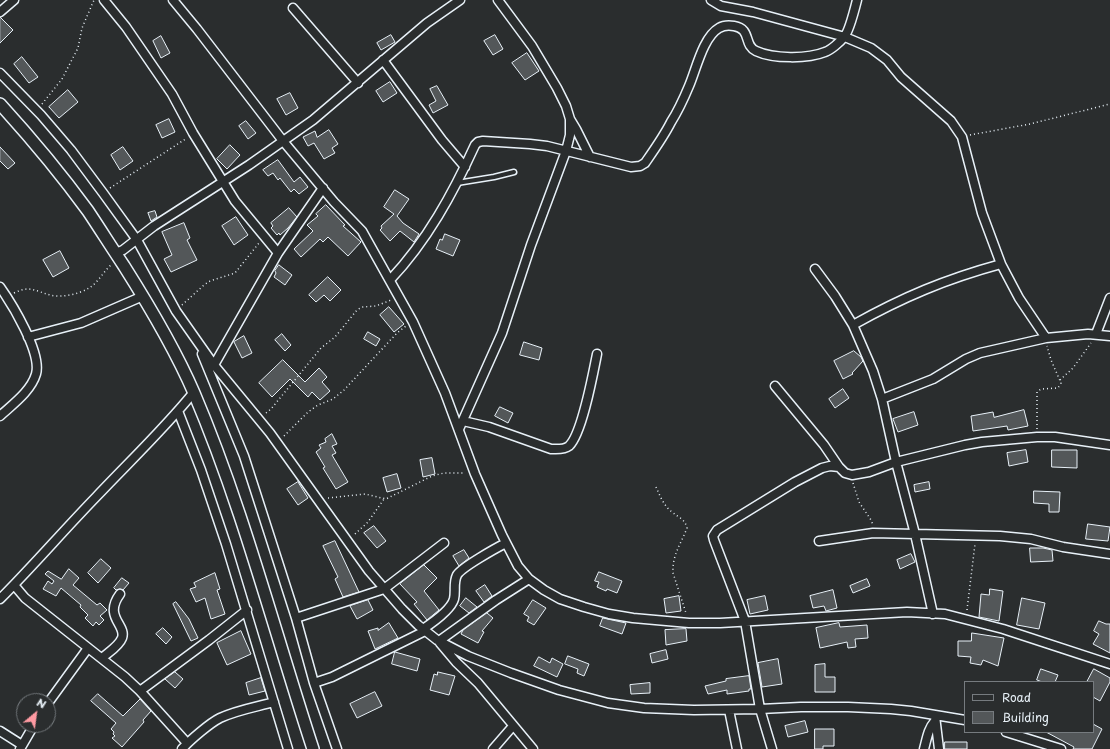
<!DOCTYPE html>
<html>
<head>
<meta charset="utf-8">
<style>
	body { margin:0 }
	#map { position:relative; width:1110px; height:749px; overflow:hidden; background:#2a2d2e; font-family:"Playpen Sans",sans-serif }
	canvas { display:block }
	.legend { position:absolute; left:964px; top:681px; width:130px; height:52px; box-sizing:border-box; background:#2a2d2e; border:1px solid #767b7f; margin:0; padding:5px 7px; list-style:none; font-size:12px; color:#e8f1f8 }
	.legend li { display:flex; align-items:center; gap:8px; height:20px }
	.legend b { width:20px; border:1px solid #767b7f }
	.north { position:absolute; left:16px; top:693px; width:40px; height:40px; box-sizing:border-box; background:#2a2d2e; border:1px solid #767b7f; border-radius:50%; rotate:29deg; font-size:11px; font-weight:700; line-height:16px; text-align:center; color:#e8f1f8 }
	.north::after { content:''; display:block; margin:auto; width:14px; height:18px; background:#ff9aa2; clip-path:polygon(50% 0,100% 100%,50% 72%,0 100%) }
</style>
</head>
<body>
<div id="map">
<canvas width="1110" height="749"></canvas>
<ul class="legend">
<li><b style="height:5px;background:#2a2d2e"></b>Road</li>
<li><b style="height:11px;background:#535759"></b>Building</li>
</ul>
<div class="north">N</div>
</div>
<script>
const ctx = document.querySelector('canvas').getContext('2d');
ctx.lineJoin = 'round';
function paint(path, color) { ctx.fillStyle = color; ctx.fill(path, 'evenodd'); }
function stroke(path, color, width, dash) { ctx.strokeStyle = color; ctx.lineWidth = width; ctx.lineCap = dash ? 'butt' : 'round'; ctx.setLineDash(dash || []); ctx.stroke(path); }
const building = new Path2D(`
	M0,17L13,30L0,43Z
	M391,35L395,42L381,50L377,43Z
	M495,35L503,49L493,55L484,41Z
	M161,36L170,53L161,58L153,41Z
	M527,53L539,71L525,80L512,63Z
	M22,57L38,77L29,83L14,64Z
	M390,82L397,93L383,102L376,91Z
	M437,86L448,105L433,113L429,105L436,101L430,89Z
	M68,90L78,102L59,118L49,107Z
	M290,93L298,108L286,115L277,99Z
	M169,119L175,132L162,138L156,125Z
	M246,121L256,133L248,139L239,126Z
	M329,130L338,144L332,148L335,153L324,159L314,143L308,146L303,137L315,131L317,137Z
	M230,145L240,155L227,169L217,159Z
	M0,147L15,163L8,169L0,161Z
	M123,147L133,161L120,170L111,155Z
	M278,160L294,182L300,177L308,187L299,194L294,189L291,192L280,178L278,180L273,173L268,176L263,170Z
	M395,190L409,199L397,216L403,223L419,234L414,242L400,231L390,241L380,230L382,228L381,226L394,214L384,207Z
	M326,205L345,225L343,226L361,242L348,256L328,237L323,242L320,239L301,257L294,249L313,231L307,225L318,216L316,214Z
	M289,208L297,217L288,228L280,235L279,233L277,235L271,228L273,226L271,223Z
	M155,211L157,217L151,221L148,213Z
	M236,217L248,235L234,245L222,226Z
	M184,223L190,238L187,240L197,260L171,272L164,259L172,255L162,232Z
	M445,234L460,240L453,256L436,249L440,239L442,240Z
	M60,251L69,268L53,277L43,260Z
	M279,265L292,275L285,285L274,277L276,273L275,271Z
	M328,277L341,290L330,301L324,295L316,302L309,295Z
	M389,307L404,324L394,332L380,315Z
	M368,332L380,339L376,346L364,339Z
	M282,334L291,345L285,351L275,340Z
	M244,336L252,353L242,358L234,342Z
	M524,342L542,348L539,360L520,355Z
	M854,351L861,357L863,361L852,373L853,374L843,379L834,361Z
	M283,360L305,382L319,368L327,377L322,382L330,391L320,400L312,392L308,397L290,379L272,397L259,383Z
	M843,389L849,398L835,408L829,399Z
	M500,407L513,413L508,423L495,416Z
	M1024,410L1028,426L1008,430L1007,426L973,431L971,416L993,412L994,417Z
	M914,412L918,425L898,432L893,419Z
	M332,434L337,444L332,446L336,453L332,455L348,482L336,489L323,468L325,467L316,452L321,448L319,445L326,442L325,439Z
	M1026,450L1028,462L1009,466L1007,453Z
	M1052,450H1077V468L1052,467Z
	M432,458L435,474L423,477L420,460Z
	M397,474L401,488L387,492L383,478Z
	M298,482L308,498L298,505L287,489Z
	M929,482L930,489L915,492L914,485Z
	M1034,491L1060,492L1059,512H1049V504L1034,503Z
	M1088,524L1110,527L1108,541L1086,539Z
	M374,526L386,541L377,548L364,533Z
	M335,541L359,592L343,597L335,579L338,577L323,546Z
	M1030,548H1043L1052,550L1053,561L1031,562Z
	M464,550L469,558L459,566L453,556Z
	M911,554L915,562L900,569L897,560Z
	M101,559L111,568L98,583L88,573Z
	M424,565L437,578L424,591L439,610L427,620L414,604L417,602L400,584Z
	M69,569L79,578L73,585L97,605L100,603L107,610L100,616L104,620L99,625L96,622L93,626L85,618L88,615L80,607L81,605L61,588L56,596L43,589L48,581L52,584L54,581L45,574L48,571L61,579Z
	M599,572L622,581L617,593L607,589L606,591L597,587L599,582L595,581Z
	M215,573L220,589L217,590L225,614L211,619L205,598L196,602L190,589L196,587L194,583Z
	M122,578L129,583L123,590L120,589L116,590L114,588Z
	M867,579L870,586L853,593L850,586Z
	M485,585L492,596L484,602L476,591Z
	M990,589L1003,591L999,621L979,617L981,594L989,595Z
	M833,590L837,608L826,611L824,606L813,608L810,596Z
	M679,596L681,611L666,613L664,599Z
	M765,596L768,610L750,614L747,600Z
	M466,598L477,607L469,613L460,606Z
	M1022,598L1045,603L1039,629L1017,625Z
	M368,600L373,610L357,619L350,606Z
	M533,600L546,608L534,625L527,621L529,617L524,614Z
	M176,602L189,619L198,638L191,641L173,604Z
	M487,613L493,618L482,631L484,632L478,643L461,634L463,630Z
	M603,618L626,623L622,634L600,626Z
	M1099,621L1106,624H1110V653L1093,644L1099,634L1094,631Z
	M389,623L398,638L375,649L368,631L378,628V630Z
	M839,623L840,627L867,625L868,638L855,639L856,647L848,648L847,642L820,648L816,628Z
	M163,628L172,637L166,644L156,634Z
	M686,629L687,641L666,645L665,630Z
	M241,631L251,654L227,665L217,643Z
	M972,633L1004,638L998,666L983,660L981,665L970,663L971,657L958,656V641H971Z
	M666,650L668,659L652,663L650,654Z
	M395,652L420,659L417,671L392,664Z
	M568,656L589,664L584,676L577,673L578,669L565,664Z
	M539,657L550,663L552,658L563,664L557,677L534,666Z
	M778,659L782,684L762,687L758,663Z
	M825,664V677H835V692H815V665Z
	M1041,669L1058,675L1055,682H1042L1037,680Z
	M1094,669L1110,678V682L1100,701L1093,697V682H1087Z
	M175,672L183,679L175,688L165,679Z
	M438,672L455,676L449,695L430,690L434,674L437,675Z
	M749,676L751,689H749V691L727,694V690L708,694L705,686L726,681V679Z
	M261,678L265,691L249,695L246,683Z
	M650,683V693L631,694L630,685Z
	M375,692L382,706L357,718L350,704Z
	M98,694L123,716L140,699L151,711L143,720L144,722L122,747L112,738L115,736L113,734L114,732L111,729L116,723L91,701Z
	M805,721L808,732L788,737L785,726Z
	M1093,724L1102,729L1092,749H1073L1074,747L1046,732H1093Z
	M815,729H834V746H823V749H815Z
	M945,742H967V749H945Z`);
const path = new Path2D(`
	M42,104L62,79L78,48L82,28L94,0
	M970,135L1030,124L1110,104
	M110,188L187,138
	M14,293C30,285 35,291 50,295C62,298 79,294 89,288C98,283 103,272 111,265
	M182,305L204,285L210,281L235,273L259,243
	M1060,380L1073,368L1091,343
	M266,413L271,409L321,348L335,337L357,310L362,307L376,306L391,300
	M1037,429V392L1041,389L1058,388L1061,383L1051,360L1047,346
	M284,436L308,412L318,405L333,399L344,390L397,333L406,326
	M853,483L859,502L871,520L873,525
	M656,487C660,496 664,506 672,512C679,518 685,519 687,528C681,544 672,555 673,573L686,613
	M328,498L365,494L386,499L432,476L444,473H465
	M355,534L368,522L384,499
	M967,610L975,544`);
const service = new Path2D(`
	M457,183L494,177L514,172`);
const minor = new Path2D(`
	M104,0L126,27L172,94L193,133L235,201L278,253
	M173,0L197,29L283,141L334,202L362,231L413,322L445,393L475,474L502,535L518,566L529,579L544,590L560,599L584,607L609,614L633,618L689,623H720L907,612L945,614L1003,629L1110,664
	M711,0L721,6L753,12L845,37L871,48L887,60L901,77L951,121L962,137L982,213L1001,264
	M293,8L358,83
	M0,12L14,0
	M383,60L442,140L465,167
	M0,73L41,115L71,150L103,193L137,240L176,311L214,365L270,433L369,571L402,609L418,625L437,640L468,656L511,673L559,690L608,703L644,708L694,710L760,709L801,707H848L891,709L911,711L965,720
	M570,119L576,129L590,157
	M116,253L123,250L154,226L249,165L313,120L427,23L460,0
	M815,269L835,296L853,325L873,371L882,399L896,462L915,534L933,614
	M390,280C427,241 453,193 475,145L478,142L483,141L530,144L547,146L631,167L640,166L645,163C654,150 664,136 671,122C678,111 684,98 689,86C696,70 703,37 719,28C724,25 728,25 734,26C752,29 743,45 756,51C773,59 808,59 825,52C831,50 840,42 844,37C849,32 855,8 857,0
	M0,287C12,304 42,353 36,374C31,391 13,404 0,416
	M853,325C903,297 946,279 1001,264L1019,298L1046,338
	M1096,334L1110,298
	M28,337L81,323L143,296
	M202,354L244,456L296,618L314,683L337,749
	M214,365L278,253L323,188
	M775,386L824,445L839,467
	M882,399L933,379L966,359L980,353L1046,338L1088,334L1110,336
	M178,411L201,470L226,544L288,749
	M463,421L489,427L551,449C557,449 564,450 569,446C582,434 593,374 597,354
	M459,429L502,333L531,245L566,151L570,135V119L566,106L557,88L532,46L498,0
	M819,541L873,533L1000,536L1031,539L1063,547L1110,554
	M14,585L25,598L125,677L140,691L187,743
	M0,599C33,566 63,531 96,497C129,462 164,429 194,392
	M296,618L384,589L444,543
	M423,629C432,623 451,610 454,599C456,591 453,583 457,575C462,567 496,548 506,543
	M439,641L496,600L529,579
	M440,643L456,662L478,683L533,749
	M102,658C109,652 119,646 122,638C127,625 103,617 120,594
	M314,683L332,677L425,631
	M140,691L209,640L247,610
	M48,703L88,648
	M729,710L737,749
	M935,716L939,749
	M0,731L22,745
	M1006,732L1061,749
	M20,749L34,725
	M182,749C190,740 210,723 220,718C237,710 256,707 274,702
	M493,749L513,726
	M772,749L760,709L745,621L714,540L713,536L717,530L795,482L822,468L830,466L839,467L845,473L852,475L869,472L896,462L965,445L982,442L1037,437H1055L1110,445
	M924,749C927,738 928,729 935,721`);
const secondary = new Path2D(`
	M0,104C31,138 61,174 88,211C100,229 112,248 124,266C150,307 175,349 194,393C243,508 274,630 313,749`);
paint(building, '#535759');
stroke(building, '#e8f1f8', 1);
stroke(service, '#e8f1f8', 7);
stroke(minor, '#e8f1f8', 11);
stroke(secondary, '#e8f1f8', 14);
stroke(path, '#e8f1f8', 1.5, [1, 3]);
stroke(service, '#2a2d2e', 4);
stroke(minor, '#2a2d2e', 8);
stroke(secondary, '#2a2d2e', 11);
</script>
</body>
</html>
